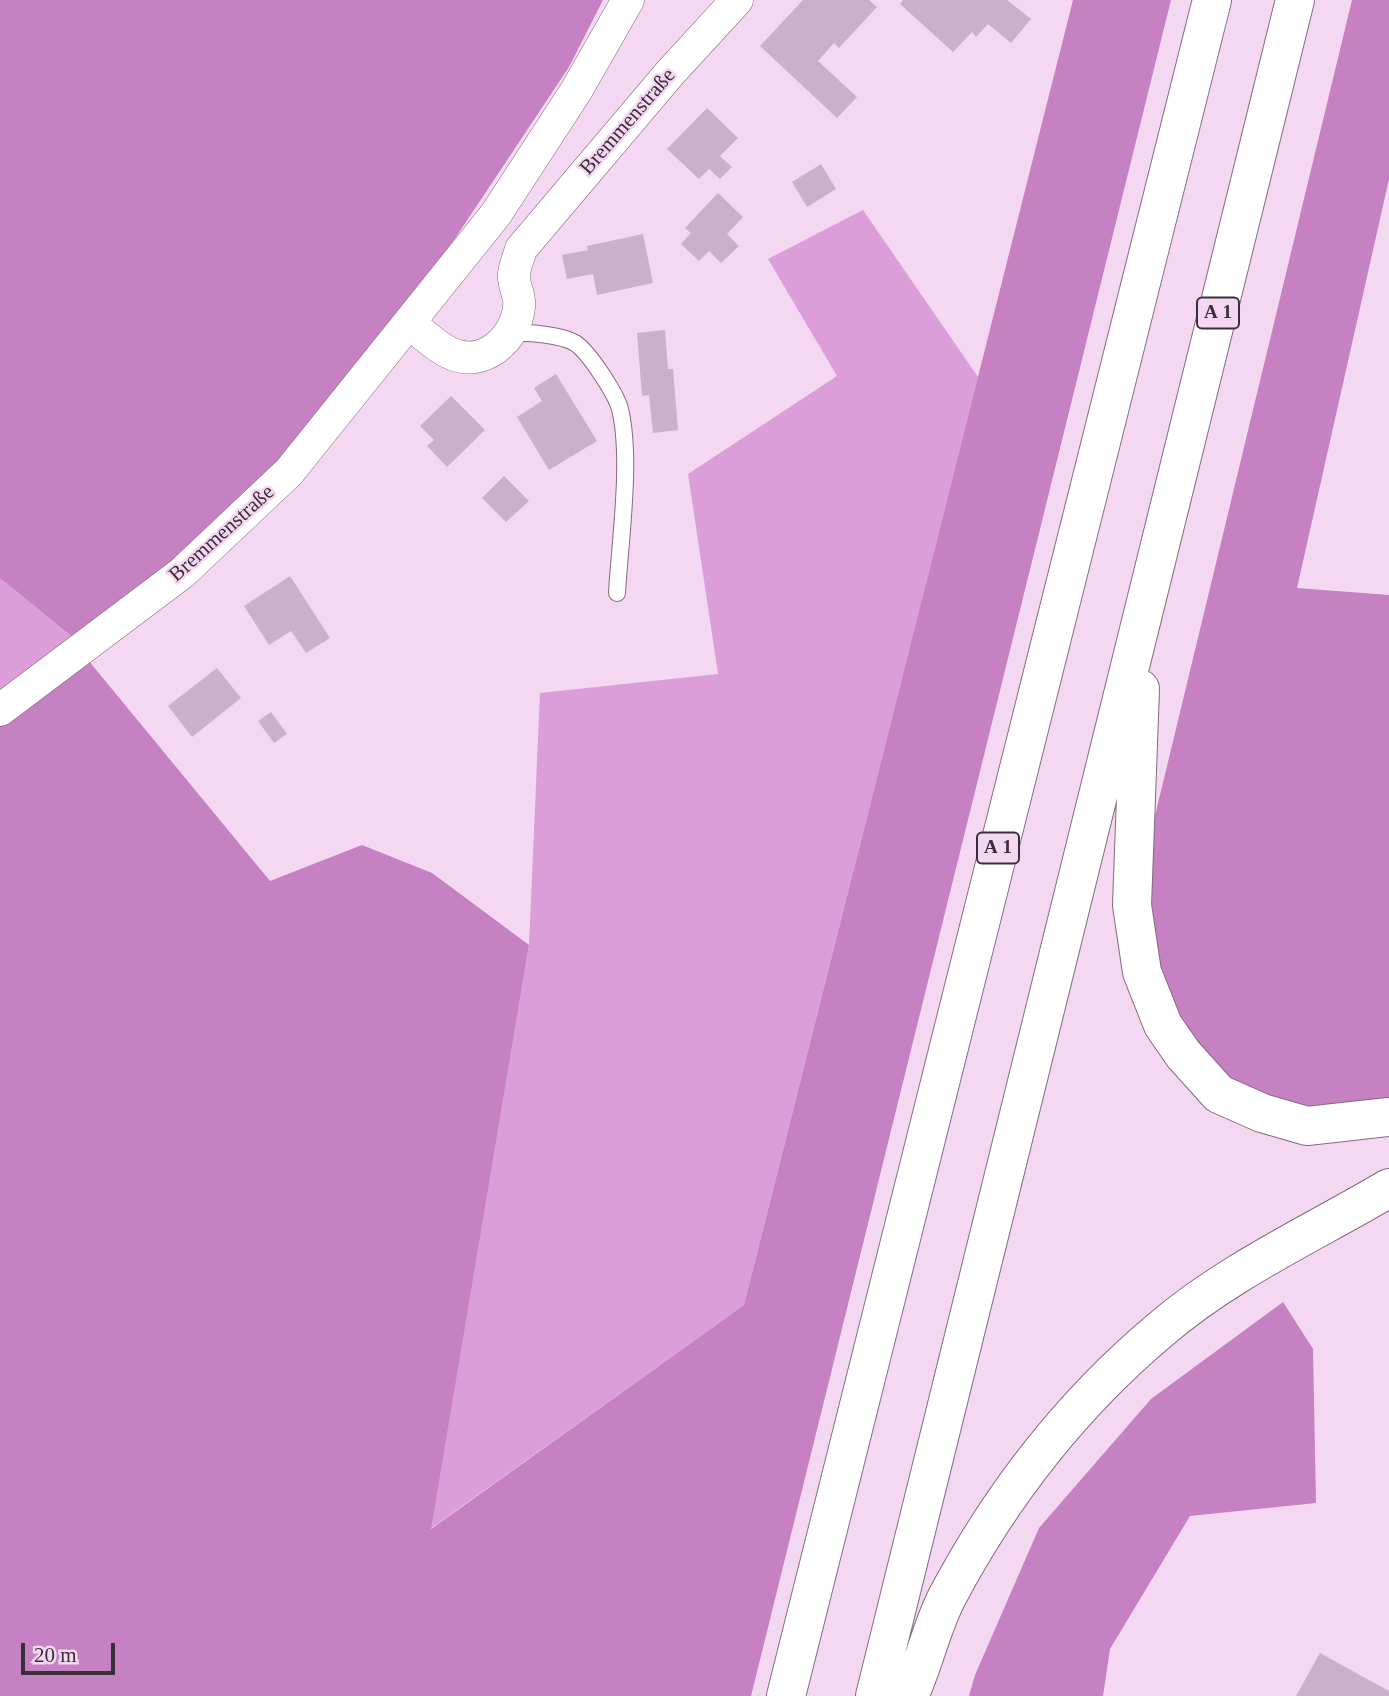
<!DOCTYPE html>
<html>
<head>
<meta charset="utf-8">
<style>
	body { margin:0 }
	#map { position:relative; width:1389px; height:1696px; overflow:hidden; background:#f4d7f1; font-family:"Times New Roman",serif }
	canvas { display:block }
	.scale { position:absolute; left:21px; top:1643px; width:94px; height:32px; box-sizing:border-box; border:4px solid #3a2e39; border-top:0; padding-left:9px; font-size:21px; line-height:24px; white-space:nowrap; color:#3a2e39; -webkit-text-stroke:5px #f4d7f1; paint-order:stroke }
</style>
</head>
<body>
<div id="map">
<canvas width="1389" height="1696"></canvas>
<div class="scale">20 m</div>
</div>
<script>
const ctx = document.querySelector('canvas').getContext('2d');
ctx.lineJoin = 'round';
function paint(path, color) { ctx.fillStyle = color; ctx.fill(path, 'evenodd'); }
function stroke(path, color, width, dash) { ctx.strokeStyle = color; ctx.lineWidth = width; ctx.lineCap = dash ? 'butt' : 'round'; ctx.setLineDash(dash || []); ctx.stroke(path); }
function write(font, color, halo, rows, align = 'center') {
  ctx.font = font + ' "Times New Roman",serif'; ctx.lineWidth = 5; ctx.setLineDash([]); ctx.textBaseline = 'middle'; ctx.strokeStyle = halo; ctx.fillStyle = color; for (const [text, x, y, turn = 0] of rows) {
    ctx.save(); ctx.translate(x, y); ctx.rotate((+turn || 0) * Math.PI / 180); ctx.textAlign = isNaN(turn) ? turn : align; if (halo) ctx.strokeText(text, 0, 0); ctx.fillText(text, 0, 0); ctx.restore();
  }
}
const green = new Path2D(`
	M863,210L978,377L744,1305L430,1529L529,945L540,693L718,674L688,474L837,376L768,259Z
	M0,578L76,640L0,698Z`);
const forest = new Path2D(`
	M0,0H603L569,67L432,273L285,459L179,558L76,640L0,578Z
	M1073,0H1171L751,1696H0V723L88,660L270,881L362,845L432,873L529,945L431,1529L744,1305Z
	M1352,0H1389V179L1297,588L1389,595V1099L1345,1109L1270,1102L1219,1079L1180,1036L1148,950L1146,853Z
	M1283,1302L1313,1349L1316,1503L1190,1516L1110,1649L1103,1696H969L975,1675L1039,1528L1151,1399Z`);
const building = new Path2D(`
	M803,0H869L877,7L839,48L834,43L818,61L857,97L837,118L760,46Z
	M903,0H1007L1031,19L1011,43L988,24L976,37L972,32L953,52L900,4Z
	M707,108L738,138L720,156L732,167L720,179L709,169L699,179L667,149Z
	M821,164L836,189L807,207L792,182Z
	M718,193L743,217L727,234L739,246L721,263L709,251L699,261L681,244L691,233L685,228Z
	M643,234L653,283L597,295L593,274L567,279L562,255L588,250L587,246Z
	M665,330L668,369H673L678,430L653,433L649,395L642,396L637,333Z
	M556,374L597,441L549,470L517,417L542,401L534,388Z
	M451,396L485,430L447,467L427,446L434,440L420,426Z
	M504,476L529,501L506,522L482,498Z
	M290,576L330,638L306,653L291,631L269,645L244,606Z
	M217,668L241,698L192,737L168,706Z
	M271,712L287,734L274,743L258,721Z
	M1320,1653L1389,1691V1696H1296Z`);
const service = new Path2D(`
	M512,333C527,332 562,335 575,343C589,352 616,394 620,409C632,459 620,540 617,593`);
const minor = new Path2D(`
	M410,324C423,333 436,347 450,353C483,369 516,339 519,307C521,296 513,286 514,275C514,267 519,257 521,249L670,73L737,0
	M0,710L182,573L289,472L496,214L576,91L628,0`);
const motorway = new Path2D(`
	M1140,689L1132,905L1142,972L1163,1025L1183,1054L1219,1094L1262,1113L1307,1126L1389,1117
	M786,1696L1212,0
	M875,1696L1295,0
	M909,1696C924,1664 931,1628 947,1597C1001,1495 1071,1405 1160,1330C1227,1272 1313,1233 1389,1188`);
const shields = [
	[1218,313,42],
	[998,848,42]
];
const shieldNames = [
	["A 1",1218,313],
	["A 1",998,848]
];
const streetNames = [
	["Bremmenstraße",628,122,-49],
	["Bremmenstraße",222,534,-42]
];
paint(green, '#dc9ed8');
paint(forest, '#c581c1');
paint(building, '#ccb0c9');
stroke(service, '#846a81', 18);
stroke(minor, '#846a81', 33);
stroke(motorway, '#846a81', 40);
stroke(service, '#fff', 16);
stroke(minor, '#fff', 32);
stroke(motorway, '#fff', 38);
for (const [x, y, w] of shields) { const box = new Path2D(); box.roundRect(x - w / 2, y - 15.5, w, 31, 5); ctx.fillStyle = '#f4d7f1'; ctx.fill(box); stroke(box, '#3a2e39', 2); }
write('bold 19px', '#3a2e39', null, shieldNames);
write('21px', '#3a2e39', '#f4d7f1', streetNames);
</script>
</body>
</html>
